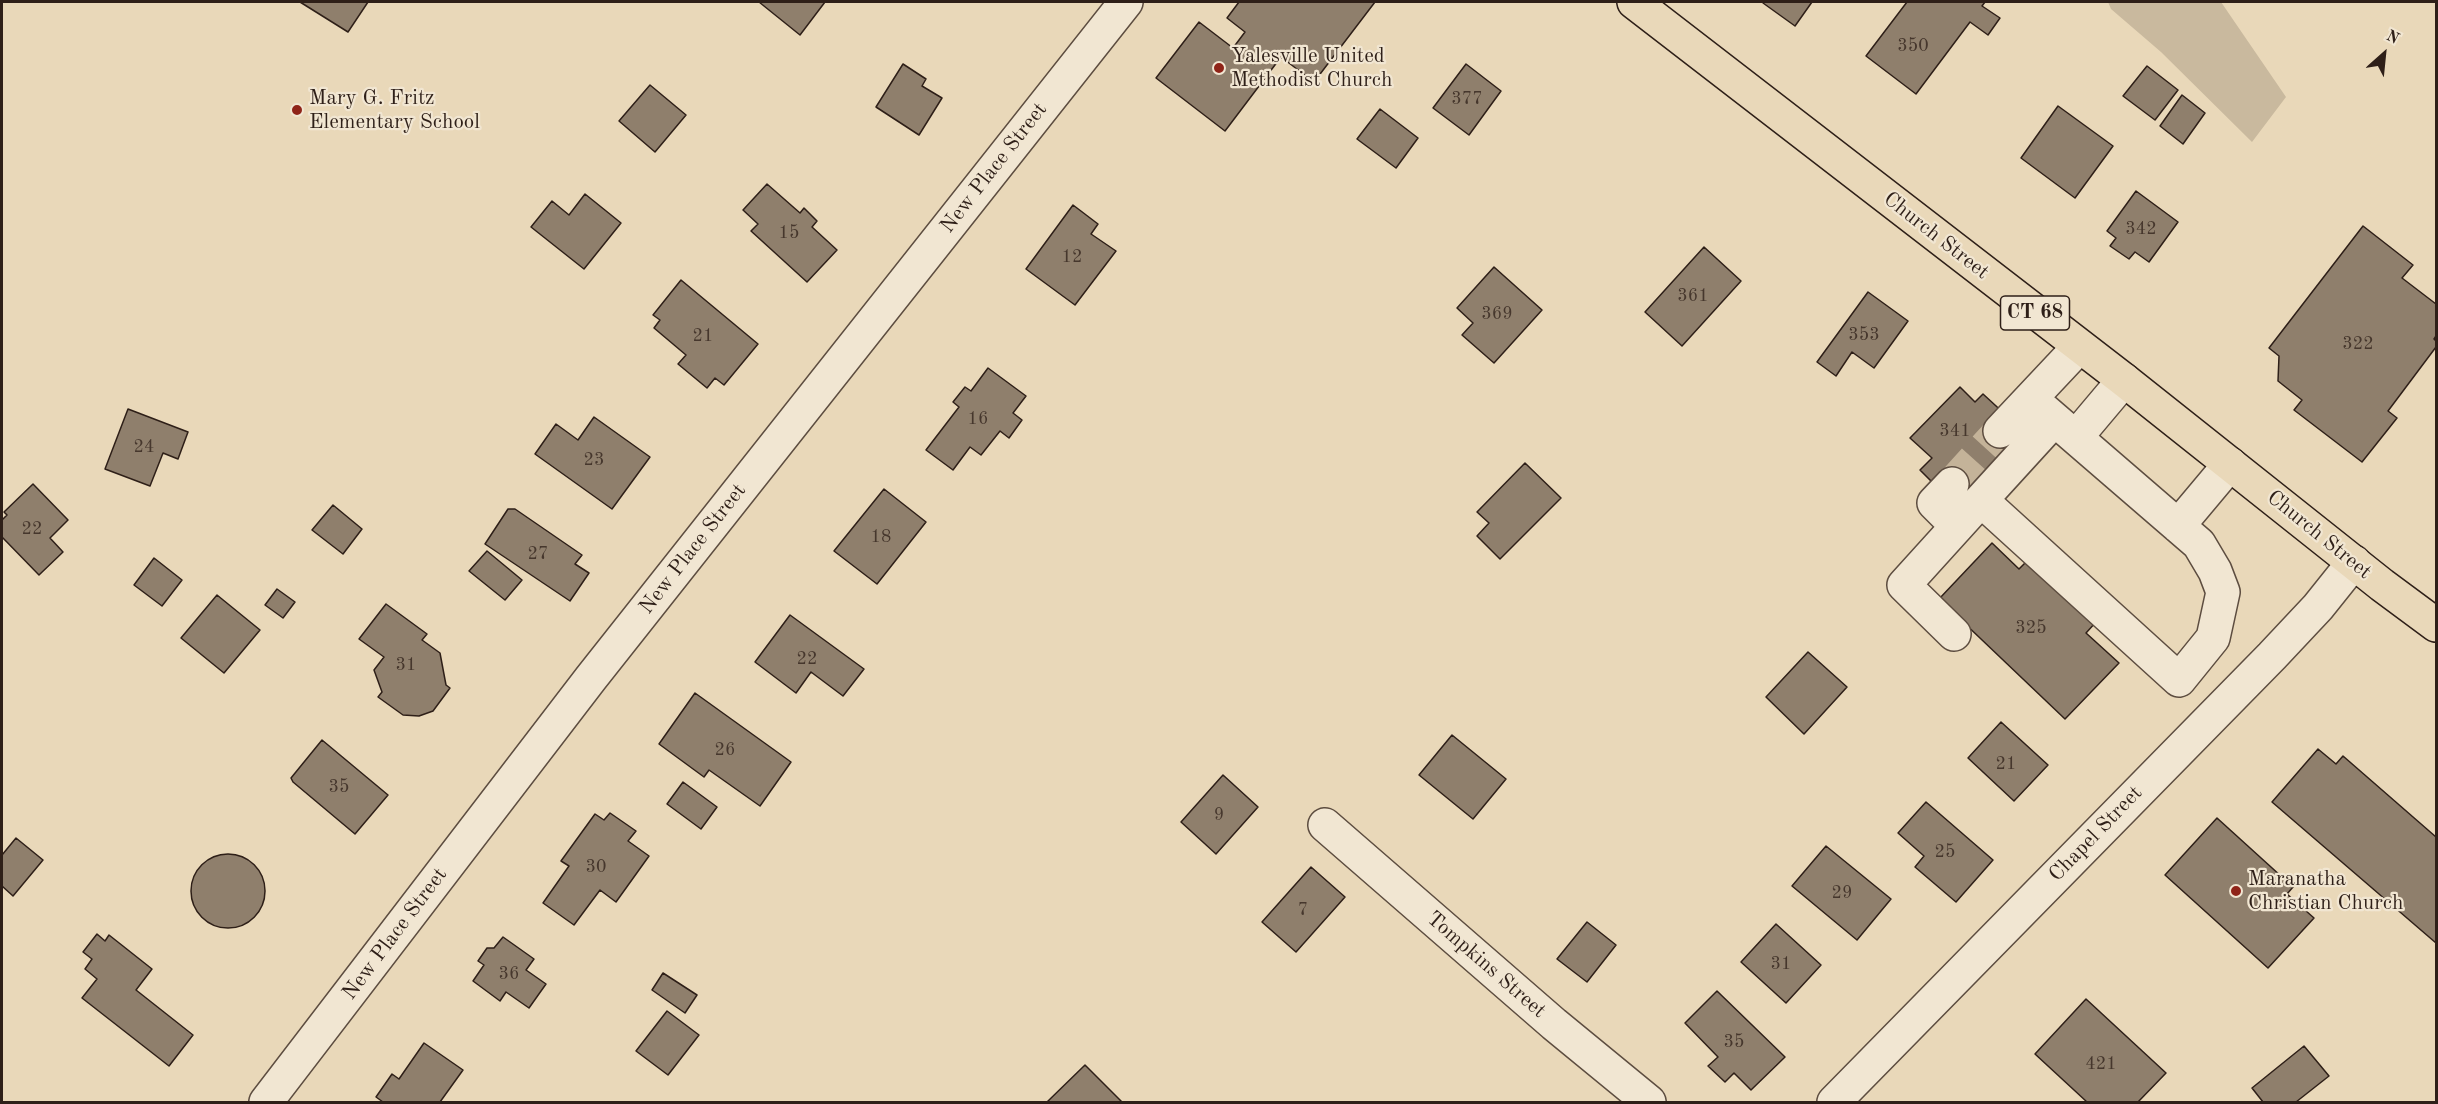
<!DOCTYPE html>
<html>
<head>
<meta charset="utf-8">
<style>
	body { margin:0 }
	#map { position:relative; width:2438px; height:1104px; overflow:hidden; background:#e9d8b9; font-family:"Old Standard TT",serif }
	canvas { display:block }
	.frame { position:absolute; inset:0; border:3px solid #2e1f18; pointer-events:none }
	.north { position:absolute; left:2354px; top:24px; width:60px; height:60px; -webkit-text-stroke:4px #f1e6d2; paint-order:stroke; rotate:27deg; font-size:16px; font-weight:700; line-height:24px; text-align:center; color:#2e1f18 }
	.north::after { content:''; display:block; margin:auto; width:21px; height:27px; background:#2e1f18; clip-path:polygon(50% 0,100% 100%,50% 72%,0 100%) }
</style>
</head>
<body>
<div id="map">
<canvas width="2438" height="1104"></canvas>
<div class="frame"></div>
<div class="north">N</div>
</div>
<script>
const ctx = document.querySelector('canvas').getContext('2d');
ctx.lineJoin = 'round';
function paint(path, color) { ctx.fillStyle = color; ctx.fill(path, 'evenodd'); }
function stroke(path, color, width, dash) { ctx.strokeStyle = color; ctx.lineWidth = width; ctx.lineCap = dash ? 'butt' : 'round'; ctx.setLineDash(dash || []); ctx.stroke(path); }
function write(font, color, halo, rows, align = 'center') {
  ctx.font = font + ' "Old Standard TT",serif'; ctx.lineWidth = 4.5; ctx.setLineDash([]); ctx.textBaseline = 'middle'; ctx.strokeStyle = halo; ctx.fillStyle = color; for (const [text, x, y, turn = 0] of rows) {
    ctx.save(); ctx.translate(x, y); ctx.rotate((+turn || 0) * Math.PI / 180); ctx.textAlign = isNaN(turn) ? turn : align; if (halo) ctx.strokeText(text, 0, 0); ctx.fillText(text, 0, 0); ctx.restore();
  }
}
const green = new Path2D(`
	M2108,2H2221L2286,97L2252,142L2161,52L2111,9Z`);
const building = new Path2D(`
	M300,2H368L348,32Z
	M759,2H825L800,35Z
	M1239,2H1375L1314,82L1281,57L1225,131L1156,78L1199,22L1233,48L1245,32L1227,18Z
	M1764,2H1812L1795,26L1763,3Z
	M1907,2H1985L1982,6L2000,18L1988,35L1970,22L1916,94L1866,56Z
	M903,64L926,79L922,86L942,98L919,135L876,107Z
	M1466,64L1501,91L1469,135L1433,108Z
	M2147,66L2178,90L2155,120L2123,96Z
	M650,85L686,115L655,152L619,121Z
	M2182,95L2205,113L2183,144L2160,126Z
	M2058,106L2113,146L2075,198L2021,158Z
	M1380,109L1418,138L1396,168L1357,139Z
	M767,184L800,213L804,208L817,221L812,227L837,250L807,282L751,231L758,224L743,210Z
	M2136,191L2178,222L2149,262L2135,252L2129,259L2110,246L2116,238L2107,231Z
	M585,194L621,223L584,269L531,227L552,201L569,215Z
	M1073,205L1098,224L1091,234L1116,251L1075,305L1026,269Z
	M2363,226L2413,265L2402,278L2436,304V336L2434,339L2436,341V347L2388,411L2397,418L2362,462L2294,410L2302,400L2278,381L2279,356L2269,348Z
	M1704,247L1741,281L1682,346L1645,312Z
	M1494,267L1542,310L1494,363L1462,335L1473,323L1457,308Z
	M681,280L758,344L724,385L715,378L707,388L678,364L686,355L654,328L660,320L653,315Z
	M1868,292L1908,321L1874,368L1852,352L1836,376L1817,362Z
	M988,368L1026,396L1013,413L1022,420L1009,438L1000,431L981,455L970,447L953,470L926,450L959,407L953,402L965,387L971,391Z
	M1960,387L1975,402L1983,394L2008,417L2013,444L1964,496L1935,485L1920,470L1932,458L1910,438Z
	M128,409L188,432L178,459L163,453L150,486L105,469Z
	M594,417L650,457L612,509L535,454L556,424L578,440Z
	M1525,463L1561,498L1500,559L1477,536L1489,523L1477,512Z
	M33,484L68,520L50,538L63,552L39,575L2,537V520L7,515L4,512Z
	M884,489L926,522L877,584L834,551Z
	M333,505L362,529L343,554L312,530Z
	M508,509H515L582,555L575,564L589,573L570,601L485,544Z
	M1992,543L2019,569L2029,559L2096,622L2086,633L2119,663L2065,719L1939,599Z
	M487,551L522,580L505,600L469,571Z
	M154,558L182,580L162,606L134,585Z
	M277,589L295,602L283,618L265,605Z
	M217,595L260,630L224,673L181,638Z
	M386,604L427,634L422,640L440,653L446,685L450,688L433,711L419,716L403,715L378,697L382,692L374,670L384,657L359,639Z
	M790,615L864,669L843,696L811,672L796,693L755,662Z
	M1808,652L1847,687L1804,734L1766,697Z
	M695,693L791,762L760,806L709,770L704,777L659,744Z
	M2001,722L2048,765L2014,801L1968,758Z
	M1452,735L1506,779L1473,819L1419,775Z
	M322,740L388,795L355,834L293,782L291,778Z
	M2318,749L2336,764L2343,756L2436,837V943L2272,802Z
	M1223,775L1258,807L1216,854L1181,822Z
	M683,782L717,807L701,829L667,804Z
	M1926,802L1993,860L1956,902L1915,867L1924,856L1898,833Z
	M610,813L636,831L628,841L649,856L616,902L600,890L574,925L543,903L569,866L561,861L595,814L604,820Z
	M2217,818L2293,887L2287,894L2314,918L2268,968L2165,875Z
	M16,838L43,860L13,896L2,886V855Z
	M1826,846L1891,899L1857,940L1792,886Z
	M191 891a37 37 0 1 1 74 0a37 37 0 1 1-74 0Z
	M1311,867L1345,897L1296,952L1262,922Z
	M1587,922L1616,945L1587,982L1557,959Z
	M1776,924L1821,965L1786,1003L1741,962Z
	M97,934L105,941L109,935L152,969L136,990L193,1035L169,1066L82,998L97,979L85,969L92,959L83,952Z
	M503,937L534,959L526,970L546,984L529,1008L506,992L500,1001L473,981L484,965L478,961L487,948H494Z
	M663,973L697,995L685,1013L652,990Z
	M1717,991L1785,1057L1751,1090L1734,1073L1725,1082L1708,1066L1718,1057L1685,1023Z
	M2086,999L2166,1073L2138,1102H2087L2035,1054Z
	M667,1011L699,1035L668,1075L636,1051Z
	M424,1043L463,1070L440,1102H383L376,1097L392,1074L399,1079Z
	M2304,1046L2329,1076L2296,1102H2263L2252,1088Z
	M1085,1065L1122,1102H1047Z`);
const minorTunnel = new Path2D(`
	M1952,484L2000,431`);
const minor = new Path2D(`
	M2031,399L2199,544L2215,571L2223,592L2213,638L2179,680L1981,500L2054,420
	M2000,431L2079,347
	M2076,437L2124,380
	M1952,484L1934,503L1957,526
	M2178,526L2230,464
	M1954,634L1904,585L1981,500
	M1325,825L1554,1024L1649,1102
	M266,1102L591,678L1126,2
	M1834,1102L2272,656L2318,607L2354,562`);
const major = new Path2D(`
	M1634,2L2124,380L2382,585L2436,625`);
const markers = [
	[1219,68,6,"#8f2418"],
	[297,110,6,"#8f2418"],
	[2236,891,6,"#8f2418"]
];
const numberNames = [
	["350",1913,46],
	["377",1467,99],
	["342",2141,229],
	["15",789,233],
	["12",1072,257],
	["361",1693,296],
	["369",1497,314],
	["353",1864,335],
	["21",703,336],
	["322",2358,344],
	["16",978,419],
	["341",1955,431],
	["24",144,447],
	["23",594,460],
	["22",32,529],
	["18",881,537],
	["27",538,554],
	["325",2031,628],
	["22",807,659],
	["31",406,665],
	["26",725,750],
	["21",2006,764],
	["35",339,787],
	["9",1219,815],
	["25",1945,852],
	["30",596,867],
	["29",1842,893],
	["7",1303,910],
	["31",1781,964],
	["36",509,974],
	["35",1734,1042],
	["421",2101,1064]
];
const shields = [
	[2035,313,69]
];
const shieldNames = [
	["CT 68",2035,313]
];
const poiNames = [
	["Yalesville United",1231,56],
	["Methodist Church",1231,80],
	["Mary G. Fritz",309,98],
	["Elementary School",309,122],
	["Maranatha",2248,879],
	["Christian Church",2248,903]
];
const streetNames = [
	["New Place Street",994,168,-52],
	["Church Street",1936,236,38],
	["Church Street",2319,535,39],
	["New Place Street",693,549,-52],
	["Chapel Street",2096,834,-46],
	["New Place Street",395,934,-53],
	["Tompkins Street",1486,965,41]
];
paint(green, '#c9b99e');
paint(building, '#8f7f6c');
stroke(building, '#2e1f18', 1.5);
stroke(minorTunnel, '#c4b399', 33, [33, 16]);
stroke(minor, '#5d4d40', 36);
stroke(major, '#2e1f18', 36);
stroke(minor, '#f1e6d2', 33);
stroke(major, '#e9d8b9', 33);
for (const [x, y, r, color] of markers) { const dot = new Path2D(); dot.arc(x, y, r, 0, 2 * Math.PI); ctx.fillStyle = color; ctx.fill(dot); stroke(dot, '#f1e6d2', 2); }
write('18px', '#46372d', null, numberNames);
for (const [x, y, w] of shields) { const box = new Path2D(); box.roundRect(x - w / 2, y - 17, w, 34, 4.5); ctx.fillStyle = '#f1e6d2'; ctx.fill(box); stroke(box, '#2e1f18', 1.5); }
write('bold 20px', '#2e1f18', null, shieldNames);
write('21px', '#2e1f18', '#f1e6d2', poiNames, 'left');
write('21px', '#2e1f18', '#f1e6d2', streetNames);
</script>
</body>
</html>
